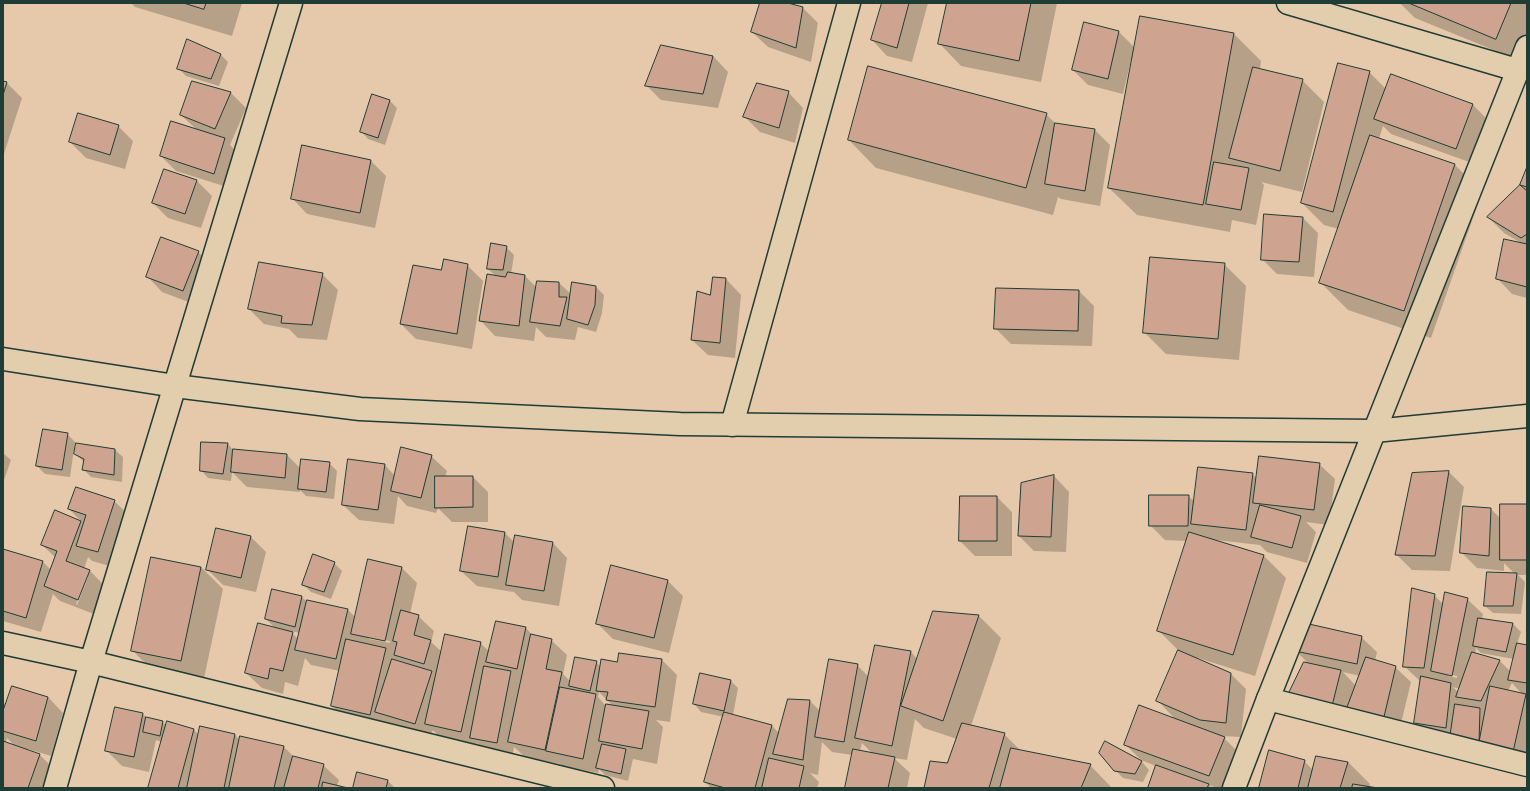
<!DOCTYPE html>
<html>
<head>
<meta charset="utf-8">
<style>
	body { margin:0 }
	#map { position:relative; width:1530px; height:791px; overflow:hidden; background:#e5c9aa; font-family:Kalam,sans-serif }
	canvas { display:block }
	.frame { position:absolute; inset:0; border:4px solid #1f3d34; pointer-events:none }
</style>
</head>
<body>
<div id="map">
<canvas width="1530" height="791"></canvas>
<div class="frame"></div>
</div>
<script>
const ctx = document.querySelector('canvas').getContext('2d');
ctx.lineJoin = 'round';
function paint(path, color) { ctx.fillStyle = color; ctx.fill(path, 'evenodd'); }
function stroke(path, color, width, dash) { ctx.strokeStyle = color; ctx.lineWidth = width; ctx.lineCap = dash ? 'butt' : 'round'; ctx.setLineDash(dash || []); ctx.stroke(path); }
const shadow = new Path2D(`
	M131,3H242L232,36L135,7Z
	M761,3H785L803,8L818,23L811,62L768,47L752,32Z
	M883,3H928L912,62L887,56L872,40Z
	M948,3H1057L1041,82L961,66L940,44Z
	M1400,3H1527V39L1518,60L1415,18Z
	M1084,23L1119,32L1135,48L1234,34L1261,61L1260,69L1302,80L1324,102L1302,192L1261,182L1264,185L1256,225L1232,220L1230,232L1137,215L1109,188L1133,60H1131L1123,94L1088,85L1073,70Z
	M221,55L228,62L219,86L186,76L179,69Z
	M713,56L728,72L718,108L661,100L646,85Z
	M1369,72L1386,89L1473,105L1488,120L1472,163L1391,134L1383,126L1379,139L1455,165L1482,192L1431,338L1348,310L1320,282L1339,229L1324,225L1302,203Z
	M3,82L7,83L22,98L3,157Z
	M193,82L231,93L246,108L230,145L240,155L230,188L176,171L161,156L197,130L181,115Z
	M788,92L803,108L795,143L760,132L745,117Z
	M389,100L397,108L385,145L368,139L361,131Z
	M1046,114L1056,124L1095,130L1110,145L1100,206L1061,199L1058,197L1053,215L876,168L849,140Z
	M118,126L133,141L125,169L86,158L70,142Z
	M303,146L371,161L386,176L375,228L307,214L292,198Z
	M1527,169V298L1512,294L1497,278L1523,244L1504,233L1488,217L1520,185Z
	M164,170L197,181L212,196L201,228L168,218L153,203Z
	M1303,218L1318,233L1314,277L1277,274L1262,259Z
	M506,247L514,255L511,274L525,276L537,288L538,282L559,283L571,294L596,287L604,295L602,313L596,332L578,327L575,340L546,337L536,327L534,341L495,336L480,320L497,277L488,269Z
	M198,252L214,267L199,306L162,292L147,276Z
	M1224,264L1246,286L1239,360L1166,354L1144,332Z
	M467,265L483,281L472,349L416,339L401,324Z
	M322,274L338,290L327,340L298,338L289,329L264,324L249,309Z
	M714,278L726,279L741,295L735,358L708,355L692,340L711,297Z
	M1079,291L1094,306L1092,346L1011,344L995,328Z
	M67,434L75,442L70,477L45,474L37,466Z
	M228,444L233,450L287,455L301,469L329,463L337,471L334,499L306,496L300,490V492L247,487L232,472L231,481L208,478L201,470Z
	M115,450L123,457L122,482L91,477L83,469L84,462L75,454Z
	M3,453L11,460L3,483Z
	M431,456L447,471L445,477H473L488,492V522H452L438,508L436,513L407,506L398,496L394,524L359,520L343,505L385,465L395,476Z
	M1319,464L1335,479L1329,525L1306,522L1316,532L1307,563L1267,552L1260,545L1216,540L1264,556L1286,578L1255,676L1198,658L1197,660L1231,674L1246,689L1241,737L1222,736L1239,753L1226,788H1217L1209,785L1212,788H1149L1156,766L1141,760L1125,744L1176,720L1158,701L1179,651L1159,631L1187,541L1165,540L1150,525L1188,496L1195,502L1252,474L1257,479Z
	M1449,472L1464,487L1450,571L1412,570L1397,555Z
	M1054,476L1069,492L1066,552L1034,551L1019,536L1022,484Z
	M961,497H997L1012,512V556H975L960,541Z
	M114,501L130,516L113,567L92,561L88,557L84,569L90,571L105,586L94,614L60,601L53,594L41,632L3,621V550L43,562L51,570L56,558L42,545L55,511L82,522L69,509ZM86,577H88L77,605L76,604Z
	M1527,505V575H1518L1525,582L1521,614L1493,613L1485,606L1515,574L1504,563V571L1477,568L1461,552L1464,508L1491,509L1501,519Z
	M217,529L251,537L266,552L256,592L223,585L207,569Z
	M504,532L515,543L552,542L567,558L559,606L522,600L513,591V592L477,586L461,571Z
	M369,561L402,568L417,583L410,614L418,616L434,631L431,642L442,652L480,643L490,652L526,628L533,636L551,640L567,655L563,674L571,682L596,662L601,667L618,663L619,654L662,660L677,675L670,722L656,720L663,727L657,764L633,759L628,781L605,775L599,769L598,773L563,766L560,764L525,757L514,747L512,758L487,753L477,743L476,747L441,739L433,730L430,739L391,727L387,723L385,729L347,721L332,706L340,671L311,665L305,658L298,686L285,682L283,694L262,688L246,673L275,628L266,619L272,591L302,597L307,602L308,601L348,610L356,618ZM290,631L300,633L298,639ZM369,637L390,641V643L369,639ZM599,692L613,706L605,705L598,697Z
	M334,563L342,571L331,599L311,592L303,584Z
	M612,566L668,581L683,596L669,653L613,639L598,624Z
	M201,567L223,589L203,683L155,673L133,651Z
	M1434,595L1444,605L1467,599L1483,614L1482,619L1513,624L1521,632L1517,644L1527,646V766L1430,738L1415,722L1421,682L1404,666ZM1476,648L1481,653L1514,659L1511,672L1500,661L1475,654ZM1448,674L1457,676V678L1448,676ZM1512,683L1523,695L1508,691ZM1453,687L1460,689L1459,693Z
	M979,616L1001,638L971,726L1004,734L1021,751L1090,765L1112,788H925L947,764L957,739L924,728L915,719L907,760L894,758L910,773L907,788H846L853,755L832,752L822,742L818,775L810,773L819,782L817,788H711L705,782L724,717L701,712L694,704L701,674L731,681L738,688L733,715L772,726L779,733L788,700L810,701L821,712L857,665L869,677L911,652L918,660ZM862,743L872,753L860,751Z
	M1361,637L1377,652L1375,661L1395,667L1411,682L1398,736L1304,712L1309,664L1296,651ZM1343,672L1360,676L1356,686Z
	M48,697L63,713L51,756L28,749V751L40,755L55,770L48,788H3V702L6,705ZM7,738L15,746L6,743Z
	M116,708L143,714L147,718L162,722L167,726L168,722L194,730L199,735H235L240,740L283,746L294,757L323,765L339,780L337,786L344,788H149L162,742L156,740L149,772L122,766L106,750Z
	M1106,743L1142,762L1149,770L1143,782L1123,778L1115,770Z
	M1304,761L1313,770L1348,762L1370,784L1369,787L1372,788H1260Z
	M388,781L395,788H354Z`);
const building = new Path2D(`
	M184,3H206L204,9Z
	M760,3H788L803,7L796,48L751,32Z
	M882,3H909L897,48L871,40Z
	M947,3H1031L1019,61L938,44Z
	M1409,3H1511L1496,39Z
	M1140,16L1234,33L1203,205L1108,188Z
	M1084,22L1119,31L1108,79L1072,70Z
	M187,39L221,54L211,79L177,69Z
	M661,45L713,56L703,94L645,86Z
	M1338,63L1370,71L1333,212L1301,203Z
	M868,66L1047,113L1026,188L848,140Z
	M1253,67L1303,79L1280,171L1229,158Z
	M1391,74L1473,104L1456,149L1374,119Z
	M3,81L7,82L3,95Z
	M192,81L231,92L215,129L180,115Z
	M757,83L789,91L779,128L743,117Z
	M372,94L390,100L378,138L360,132Z
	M78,113L119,125L110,155L69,142Z
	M171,121L225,138L214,174L160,156Z
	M1055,123L1095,129L1085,191L1045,184Z
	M1370,135L1455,164L1404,311L1319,283Z
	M302,145L371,160L360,213L291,199Z
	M1214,162L1249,168L1241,210L1206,204Z
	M1527,167V187L1520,185Z
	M164,169L197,180L185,214L152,203Z
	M1520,185L1527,191V234L1521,238L1487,217Z
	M1264,214L1303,217L1299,262L1261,260Z
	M161,237L199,251L183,291L146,277Z
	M1504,239L1527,244V287L1496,279Z
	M491,243L507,246L503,270L487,269Z
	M1150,257L1225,263L1218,339L1143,333Z
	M444,259L468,264L457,334L400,324L413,265L441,270Z
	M259,262L323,273L312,325L281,323L282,316L248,309Z
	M508,272L525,275L519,326L479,321L487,274L505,277Z
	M713,277L726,278L720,343L691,340L697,291L710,295Z
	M537,281L559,282V297H567L560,326L530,322Z
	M572,282L596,286L595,305L588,325L567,319Z
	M996,288L1079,290L1078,331L994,329Z
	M43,429L68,433L62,470L36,466Z
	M201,442L228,443L223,474L200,471Z
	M76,443L115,449L114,475L82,470L84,459L74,454Z
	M401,447L432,455L421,498L391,491Z
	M233,449L287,454L285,478L231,472Z
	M1259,456L1320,463L1314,510L1253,503Z
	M301,459L330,462L326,492L298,489Z
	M348,459L385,464L378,510L342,505Z
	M1198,467L1253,473L1246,530L1191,524Z
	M1449,471L1435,556L1395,555L1412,473Z
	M1054,475L1051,537L1018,536L1021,483Z
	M435,476H473V507L435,508Z
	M76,487L115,500L98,552L76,546L86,515L68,509Z
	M1149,495H1189L1188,526H1149Z
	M960,496H997V541H959Z
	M1500,504H1527V560H1500Z
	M1260,505L1301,516L1292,548L1251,537Z
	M1463,506L1491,508L1489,556L1460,553Z
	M55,510L81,521L66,561L90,570L78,600L44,586L57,551L41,545Z
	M468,526L505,532L498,577L460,571Z
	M216,528L251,536L241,578L206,570Z
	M1189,532L1264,555L1233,655L1157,631Z
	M515,535L553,542L544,591L506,585Z
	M3,549L43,561L26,618L3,611Z
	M313,554L335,562L324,592L302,585Z
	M151,557L201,567L181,661L131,651Z
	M368,559L402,567L385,641L351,634Z
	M611,565L668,580L654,638L596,624Z
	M1487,572L1517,573L1513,606H1484Z
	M1412,588L1435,594L1424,668L1403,667Z
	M272,589L302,596L295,627L265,619Z
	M1445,592L1468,598L1452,676L1431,671Z
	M307,600L348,609L336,659L295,650Z
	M401,610L419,615L414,635L431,640L424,664L394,655L397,642L393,641Z
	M933,611L979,615L943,721L901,706Z
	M1478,618L1513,623L1506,652L1473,646Z
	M496,621L526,627L517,669L486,662Z
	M258,623L293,632L283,671L270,668L268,679L245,673Z
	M1309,624L1362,636L1357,664L1295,651Z
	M445,634L481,642L461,732L425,724Z
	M531,634L552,639L546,669L562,672L545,750L508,742Z
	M346,639L386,648L370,715L331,706Z
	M1517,643L1527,645V683L1508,680Z
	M875,645L911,651L892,746L855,738Z
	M1178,650L1231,673L1226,723L1200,720L1156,701Z
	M1472,652L1500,660L1481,701L1456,697Z
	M619,653L662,659L655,707L606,700L608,692L596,691L601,659L617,662Z
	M575,657L597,661L590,691L569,686Z
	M1366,657L1396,666L1383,721L1346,711Z
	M392,659L432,671L415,724L375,712Z
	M829,659L858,664L844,742L815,737Z
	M1304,662L1341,670L1332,706L1287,697Z
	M484,666L511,671L497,743L470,738Z
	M700,673L731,680L724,711L693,704Z
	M1421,676L1451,683L1446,728L1414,723Z
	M12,686L48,697L36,741L3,731V711Z
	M1490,686L1526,694L1513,752L1479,744Z
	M560,687L596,694L583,759L546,751Z
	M788,699L810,700L803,760L773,754Z
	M606,704L649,711L642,749L599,741Z
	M1455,704L1480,708L1479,744L1450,738Z
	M1139,705L1225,737L1209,776L1124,745Z
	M115,707L143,713L134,757L105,751Z
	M724,712L772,725L755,788H725L704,782Z
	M146,717L163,721L160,736L143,732Z
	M167,721L194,729L178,788H148Z
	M962,723L1005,733L989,788H924L930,761L947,763Z
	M200,726L235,734L224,788H187Z
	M240,736L284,746L274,788H229Z
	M3,741L40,754L28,788H3Z
	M1105,741L1142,761L1135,774L1114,771L1099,753Z
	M602,744L626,749L621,774L596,768Z
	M1011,748L1091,764L1081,788H1000Z
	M853,749L895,757L888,788H845Z
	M1269,750L1305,760L1298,788H1259Z
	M293,756L324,764L318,788H284Z
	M1316,756L1348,762L1340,788H1308Z
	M769,758L804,766L799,788H762Z
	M1156,765L1209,784L1207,788H1148Z
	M357,772L388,780L386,788H353Z
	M323,782L348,788H322Z
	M1353,784L1378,788H1352Z`);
const pedestrian = new Path2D(`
	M3,359L175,386L360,409L680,424L1374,431L1527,416`);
const minor = new Path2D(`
	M1288,3L1517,70
	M732,425L849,3
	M3,643L91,662L603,788
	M55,788L91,662L291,3
	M1234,788L1268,699`);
const tertiary = new Path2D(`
	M1527,47L1268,699L1527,765`);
paint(shadow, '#0003');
paint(building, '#cea491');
stroke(building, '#1f3d34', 1);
stroke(pedestrian, '#1f3d34', 25);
stroke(minor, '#1f3d34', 25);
stroke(tertiary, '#1f3d34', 25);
stroke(pedestrian, '#e2cdac', 22);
stroke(minor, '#e2cdac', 22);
stroke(tertiary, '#e2cdac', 22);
</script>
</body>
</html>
